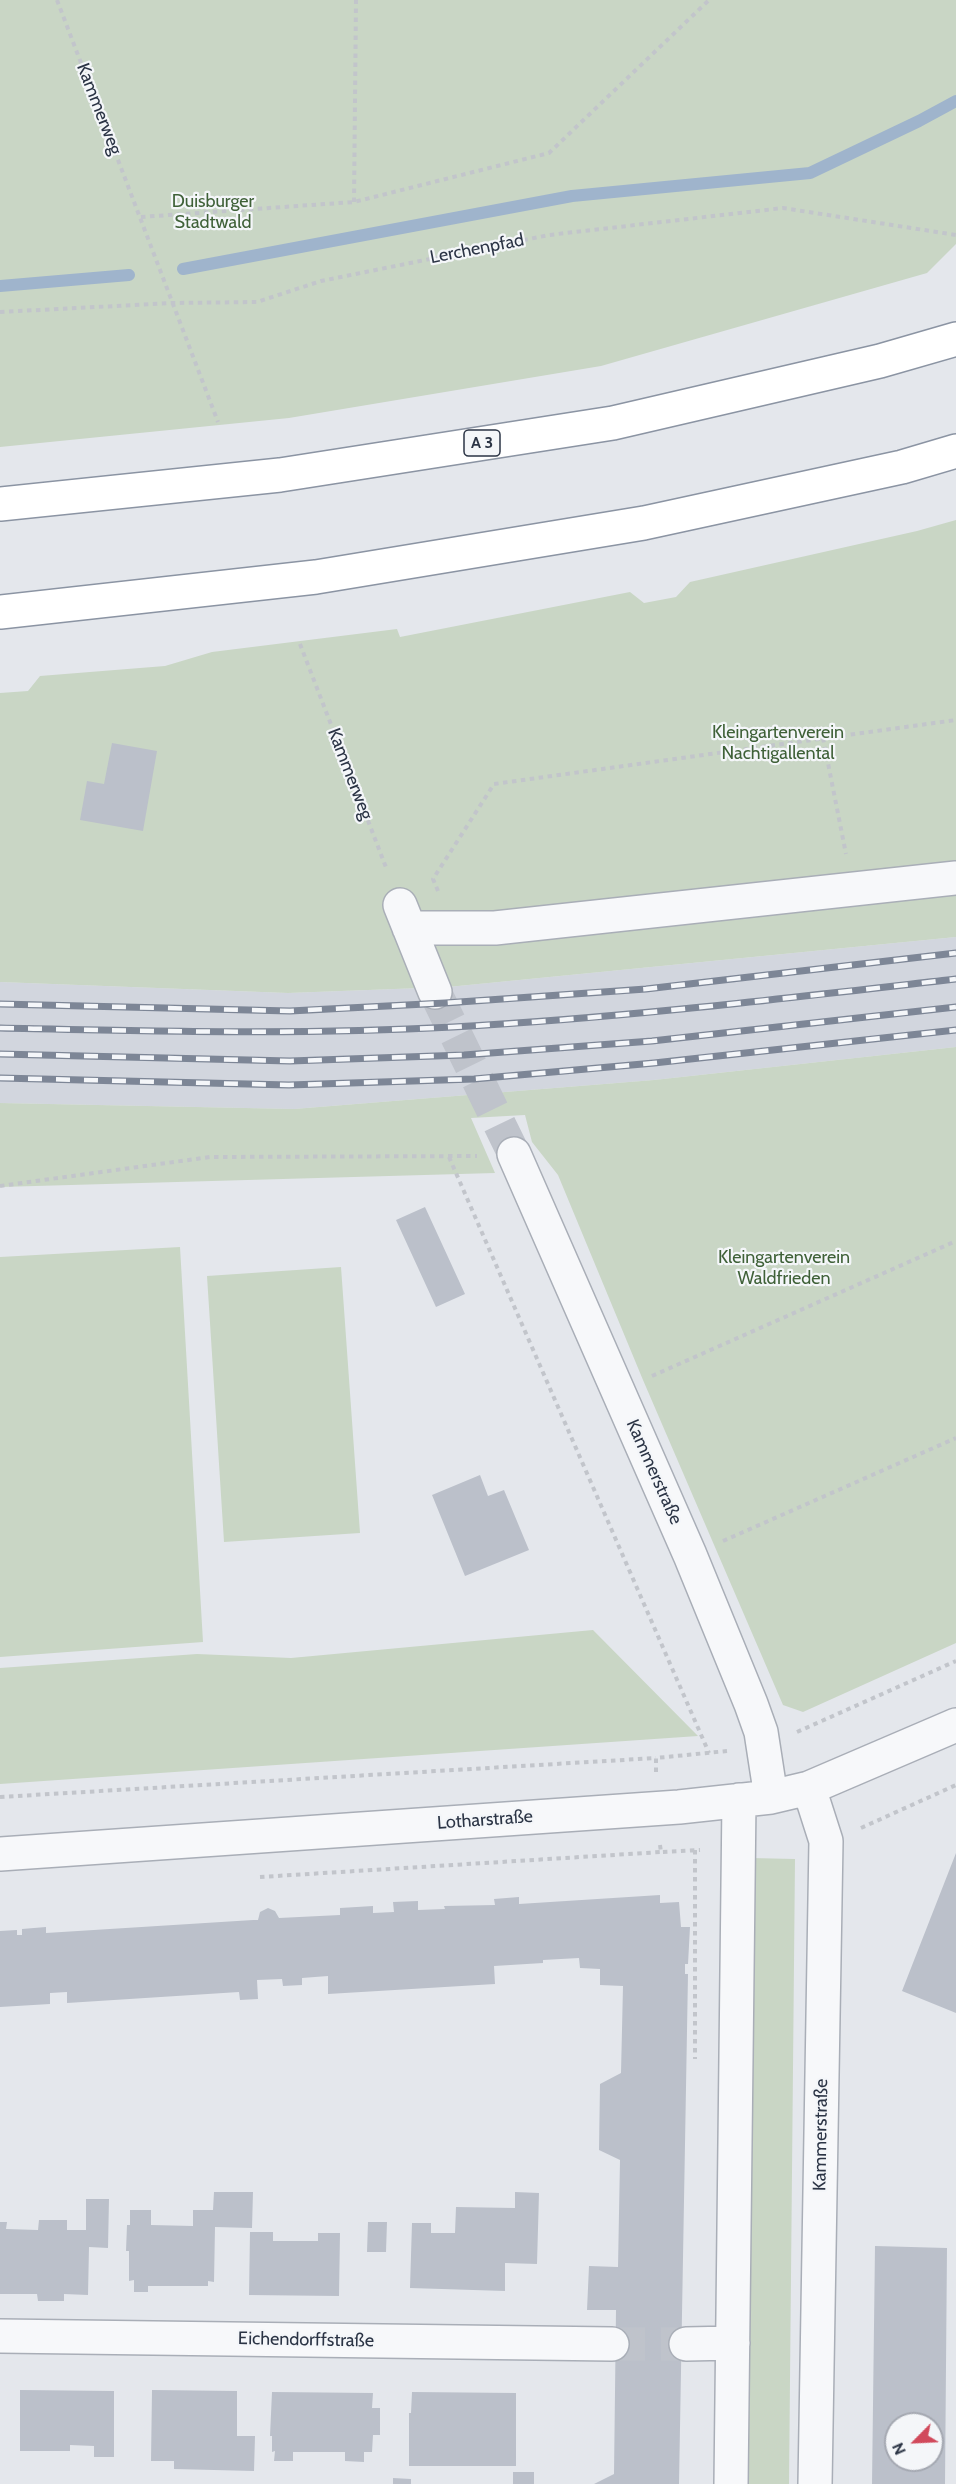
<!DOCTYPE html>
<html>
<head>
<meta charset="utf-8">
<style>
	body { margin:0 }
	#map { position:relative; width:956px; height:2484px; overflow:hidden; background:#e4e7ec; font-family:Cabin,sans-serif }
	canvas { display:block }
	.north { position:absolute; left:884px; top:2412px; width:60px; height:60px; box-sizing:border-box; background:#f4f6f9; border:2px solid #a4a8b1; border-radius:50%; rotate:246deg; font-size:16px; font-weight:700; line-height:24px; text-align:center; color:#2b3445 }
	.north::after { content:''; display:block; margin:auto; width:21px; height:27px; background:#d1495b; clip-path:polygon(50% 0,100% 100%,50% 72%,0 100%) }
</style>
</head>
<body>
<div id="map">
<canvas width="956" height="2484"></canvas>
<div class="north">N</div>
</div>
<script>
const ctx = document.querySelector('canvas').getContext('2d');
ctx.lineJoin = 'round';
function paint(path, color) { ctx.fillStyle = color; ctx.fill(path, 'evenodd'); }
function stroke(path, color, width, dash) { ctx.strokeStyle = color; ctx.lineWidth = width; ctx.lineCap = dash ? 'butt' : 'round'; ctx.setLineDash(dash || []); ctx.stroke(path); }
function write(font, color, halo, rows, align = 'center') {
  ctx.font = font + ' Cabin,sans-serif'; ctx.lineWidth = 4.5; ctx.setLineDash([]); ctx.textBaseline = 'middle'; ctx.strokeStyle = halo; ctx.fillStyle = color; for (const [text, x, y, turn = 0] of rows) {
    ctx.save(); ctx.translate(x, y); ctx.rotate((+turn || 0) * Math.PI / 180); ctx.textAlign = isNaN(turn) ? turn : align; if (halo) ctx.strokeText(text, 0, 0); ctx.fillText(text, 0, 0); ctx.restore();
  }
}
const built = new Path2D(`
	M956,937V1047L654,1080L294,1109L0,1103V982L288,993L448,987Z`);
const green = new Path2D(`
	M0,0H956V244L927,273L601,366L289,418L0,447Z
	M956,520V937L448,987L288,993L0,982V693L28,691L40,676L165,666L212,652L397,629L400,637L630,592L644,603L676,597L690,582L917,531Z
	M956,1047V1643L803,1712L783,1705L643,1380L558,1175L532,1142L525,1115L471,1118L495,1173L0,1187V1103L294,1109L654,1080Z
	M180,1247L203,1642L0,1657V1257Z
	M341,1267L360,1533L224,1542L207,1276Z
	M593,1630L698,1736L0,1784V1668L197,1654L291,1658Z
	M751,1858L795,1859L789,2484H745Z`);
const stream = new Path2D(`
	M183,269L572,196L810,173L919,121L956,101
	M0,286L129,275`);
const building = new Path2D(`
	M112,743L157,751L143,831L80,820L87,781L104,784Z
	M425,1207L465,1294L436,1307L396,1220Z
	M480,1475L488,1496L504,1490L529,1550L465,1576L432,1495Z
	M956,1853V2013L902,1991Z
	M660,1895V1903L679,1902L681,1927H690L688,1964H685V1974H688L679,2484H594L614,2474L616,2310H587L589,2266L618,2267L620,2160L599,2150L600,2084L621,2073L623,1986L600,1985V1969L580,1968L579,1958L543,1960V1963L494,1966L495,1984L328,1994V1976L302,1978V1985L283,1986L282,1979L257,1980L258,1999L240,2000L239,1992L67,2003V1992L50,1993V2004L0,2007V1931L17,1930V1935H22V1929L46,1927V1933L253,1920H258L260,1912L268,1908L275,1911L279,1918L340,1915V1908L373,1906V1913L394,1912L393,1902L418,1901V1910L445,1909L444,1906L495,1905L494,1899L519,1897V1904Z
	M214,2192H253L252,2228L215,2227L214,2282L208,2281V2286H148V2292H134V2280L129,2281V2251H126L127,2225H130V2210H151V2225L193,2226V2210H213Z
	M515,2192L539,2193L537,2264L505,2263V2291L410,2288L412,2223H431V2233H455L456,2207L515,2208Z
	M86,2199H109L108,2248L89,2247L88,2295L64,2294V2301H38L37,2294H0V2222H7L6,2229L38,2230L39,2220H67V2230H86Z
	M368,2222H387L386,2252H367Z
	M250,2232H273V2241H318V2233H340L339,2296L249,2295Z
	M875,2246L947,2248L945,2484H872ZM896,2424H932V2460H896Z
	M20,2390L114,2391V2457H94V2446L70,2445V2451H20Z
	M152,2390L237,2391V2436H255L254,2471L174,2469V2461H151Z
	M272,2392L373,2393L372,2408H380V2435H373L372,2452H364V2462L345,2461V2452H293V2461H274L275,2451L272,2452V2436H270Z
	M412,2392L516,2393V2466H409V2413H411Z
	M513,2472H534V2484H513Z
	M393,2478L411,2479V2484H393Z`);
const minorTunnel = new Path2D(`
	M435,992L514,1154
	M612,2344H686`);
const path = new Path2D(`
	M57,0L218,422
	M354,202L356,0
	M141,217L354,202L549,153L709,0
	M0,312L173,303L257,302L321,281L549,235L783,208L956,235
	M300,644L387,870
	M823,738L846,854
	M438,891L433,879L494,784L956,720
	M449,1157L709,1753
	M0,1186L210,1157L477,1156
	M652,1376L956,1241
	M723,1541L956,1438
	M797,1732L956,1661
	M656,1772V1758L727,1751
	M0,1797L656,1758
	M861,1828L956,1785
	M660,1845L661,1852L700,1850
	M695,1850V2059
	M260,1877L661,1852`);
const minor = new Path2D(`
	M400,905L435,992
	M409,928H495L956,878
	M514,1154L690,1555L751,1704L761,1732L771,1797
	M809,1788L826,1841L815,2484
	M0,1854L679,1807L771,1797L809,1788L956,1725
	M0,2336L612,2344
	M686,2344L733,2343
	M731,2484L739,1800`);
const highway = new Path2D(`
	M0,504L280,475L613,423L880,361L956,339
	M0,612L316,577L644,523L902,467L956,451`);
const rail = new Path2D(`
	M0,1004L290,1011L445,1003L646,989L956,953
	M0,1028C151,1031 302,1035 453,1027C621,1018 788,998 956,979
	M0,1054L290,1061L464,1055L652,1041L956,1007
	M0,1078L289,1085L474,1079L654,1063L956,1030`);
const shields = [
	[482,443,36]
];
const shieldNames = [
	["A 3",482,443]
];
const streetNames = [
	["Kammerweg",99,109,69],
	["Lerchenpfad",477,249,-11],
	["Kammerweg",350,774,69],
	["Kammerstraße",654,1472,66],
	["Lotharstraße",485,1820,-4],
	["Kammerstraße",821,2135,-89],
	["Eichendorffstraße",306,2340,1]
];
const parkNames = [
	["Duisburger",213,202],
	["Stadtwald",213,223],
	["Kleingartenverein",778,733],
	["Nachtigallental",778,754],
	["Kleingartenverein",784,1258],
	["Waldfrieden",784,1279]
];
paint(built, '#d2d6de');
paint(green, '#c9d6c5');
stroke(stream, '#9fb4cc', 12);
paint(building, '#bbc0ca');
stroke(minorTunnel, '#bfc3cb', 33, [33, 16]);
stroke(minor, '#a9aeb7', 36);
stroke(highway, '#8b94a3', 36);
stroke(path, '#c2c5cb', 4, [4.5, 4.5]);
stroke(minor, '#f7f8fa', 33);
stroke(highway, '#fff', 33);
stroke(rail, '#7d8696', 7);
stroke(rail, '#f4f6f9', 4.5, [14]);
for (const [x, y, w] of shields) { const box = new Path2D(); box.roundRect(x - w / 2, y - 13, w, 26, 4.5); ctx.fillStyle = '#f4f6f9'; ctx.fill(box); stroke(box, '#2b3445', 1.5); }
write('bold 16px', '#2b3445', null, shieldNames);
write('18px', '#2b3445', '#f4f6f9', streetNames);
write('18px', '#3f6138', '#f4f6f9', parkNames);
</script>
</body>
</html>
